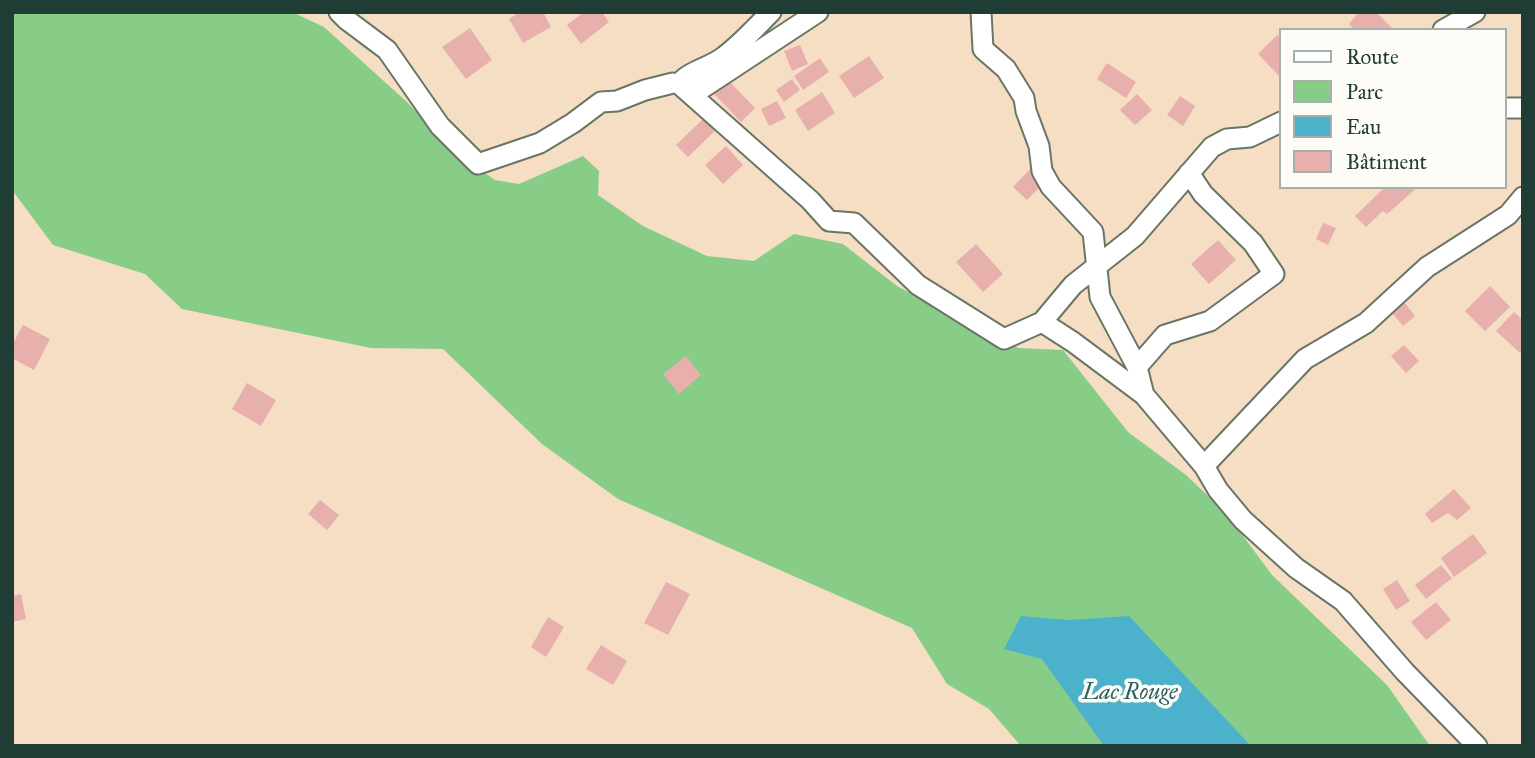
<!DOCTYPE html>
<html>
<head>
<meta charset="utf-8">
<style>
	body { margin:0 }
	#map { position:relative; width:1535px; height:758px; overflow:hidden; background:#f5dec3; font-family:"IM FELL Great Primer",serif }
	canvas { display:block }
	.frame { position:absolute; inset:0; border:14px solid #1f3d34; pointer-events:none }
	.legend { position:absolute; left:1279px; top:28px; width:228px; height:161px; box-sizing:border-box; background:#fdfcf7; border:2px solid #a4b0a9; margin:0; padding:9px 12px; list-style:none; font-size:21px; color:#1f3d34 }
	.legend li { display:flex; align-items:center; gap:14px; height:35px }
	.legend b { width:35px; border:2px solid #a4b0a9 }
</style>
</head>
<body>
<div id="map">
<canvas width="1535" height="758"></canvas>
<div class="frame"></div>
<ul class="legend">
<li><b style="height:9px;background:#fff"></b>Route</li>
<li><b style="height:19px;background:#87cd88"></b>Parc</li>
<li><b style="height:19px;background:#4cb1cb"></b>Eau</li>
<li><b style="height:19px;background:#e7b0ad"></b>Bâtiment</li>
</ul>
</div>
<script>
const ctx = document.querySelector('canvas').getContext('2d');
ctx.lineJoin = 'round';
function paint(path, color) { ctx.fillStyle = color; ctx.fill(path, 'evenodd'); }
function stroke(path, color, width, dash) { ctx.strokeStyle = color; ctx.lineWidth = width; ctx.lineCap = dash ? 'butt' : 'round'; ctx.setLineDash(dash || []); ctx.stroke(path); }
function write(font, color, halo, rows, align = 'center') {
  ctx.font = font + ' "IM FELL Great Primer",serif'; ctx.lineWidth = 7; ctx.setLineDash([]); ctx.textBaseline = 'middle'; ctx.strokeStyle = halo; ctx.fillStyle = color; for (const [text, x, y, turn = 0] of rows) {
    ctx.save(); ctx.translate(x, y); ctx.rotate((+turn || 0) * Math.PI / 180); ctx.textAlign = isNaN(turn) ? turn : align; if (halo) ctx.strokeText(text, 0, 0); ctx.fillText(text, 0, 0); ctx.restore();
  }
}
const green = new Path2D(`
	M12,12H292L324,27L407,102L456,153L495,180L519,184L583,156L599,171L598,195L643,226L707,256L754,261L794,234L843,244L897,286L980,331L1019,348L1063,350L1128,432L1186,475L1226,513L1272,575L1387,685L1430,746H1021L989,709L947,684L912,628L618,499L542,444L443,349L371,348L182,309L145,274L53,245L12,190Z`);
const water = new Path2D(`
	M1021,616L1069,620L1129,616L1251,746H1104L1042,659L1004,649Z`);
const building = new Path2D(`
	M520,12H543L551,27L523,43L509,19Z
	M584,12H602L609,22L581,44L567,25Z
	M1359,12H1376L1394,30H1355L1349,24Z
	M470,28L492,60L466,79L442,47Z
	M1277,35L1281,39V78L1258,54Z
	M800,45L808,64L792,71L784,51Z
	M869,56L884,78L854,98L839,76Z
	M820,58L829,72L803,90L794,76Z
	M1107,63L1136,82L1126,98L1097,79Z
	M792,79L800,90L784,102L776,90Z
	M728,80L755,108L741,122L714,94Z
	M822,92L835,113L808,131L795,110Z
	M1137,94L1152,110L1135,125L1120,110Z
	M1180,96L1195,106L1183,126L1167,115Z
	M777,101L786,118L769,126L761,109Z
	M705,117L717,129L688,157L676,145Z
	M726,146L743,165L723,184L705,165Z
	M1031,168L1045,182L1027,200L1013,187Z
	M1385,187H1418L1387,214L1383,211L1366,227L1355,216Z
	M1323,223L1336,228L1328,245L1316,239Z
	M1218,240L1236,260L1209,284L1191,264Z
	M976,244L1003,274L983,292L956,262Z
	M1490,286L1510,307L1485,331L1465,311Z
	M1405,303L1415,316L1403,326L1392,313Z
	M1514,312L1523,320V350L1520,353L1496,331Z
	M23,325L50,339L34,370L12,358V345Z
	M1404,345L1419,361L1406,373L1391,356Z
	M686,356L701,375L679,394L663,374Z
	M247,383L276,400L261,426L232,409Z
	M1454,489L1471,508L1457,520L1448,513L1432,523L1425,514Z
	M320,500L339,515L327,530L308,514Z
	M1473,534L1487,553L1454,577L1441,558Z
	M1441,565L1452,578L1426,599L1415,585Z
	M1397,580L1410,601L1396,610L1383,589Z
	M666,582L690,594L668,635L644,623Z
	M21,594L26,619L12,622V596Z
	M1436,602L1451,620L1426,640L1411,622Z
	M548,617L564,627L546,657L531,647Z
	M601,645L627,661L613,685L586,669Z`);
const street = new Path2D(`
	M339,12L347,20L387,50L440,126L478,164L540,143L573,123L601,102L617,101L645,90L673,83L679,84C689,71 708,68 722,58C740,45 755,28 771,12
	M981,12L983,49L1006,69L1024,98L1026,111L1039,146L1042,171L1051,187L1093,232L1100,297L1137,367L1144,395
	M1443,30L1475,12
	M679,84L810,200L829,221L854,223L918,285L1004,339L1042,322L1073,342L1144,395L1204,466L1218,490L1243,520L1296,568L1343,601L1405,672L1477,746
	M692,95L818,12
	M1505,108H1523
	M1042,322L1073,285L1135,236L1212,147L1227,139L1250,137L1281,122
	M1137,367L1165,335L1210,321L1274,274L1253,243L1203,194L1189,173
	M1204,466L1305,359L1366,323L1427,267L1508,215L1523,197`);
const waterNames = [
	["Lac Rouge",1130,693]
];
paint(green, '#87cd88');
paint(water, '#4cb1cb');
paint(building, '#e7b0ad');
stroke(street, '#6a7566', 23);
stroke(street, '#fff', 19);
write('italic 23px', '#2c6061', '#fdfcf7', waterNames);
</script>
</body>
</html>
